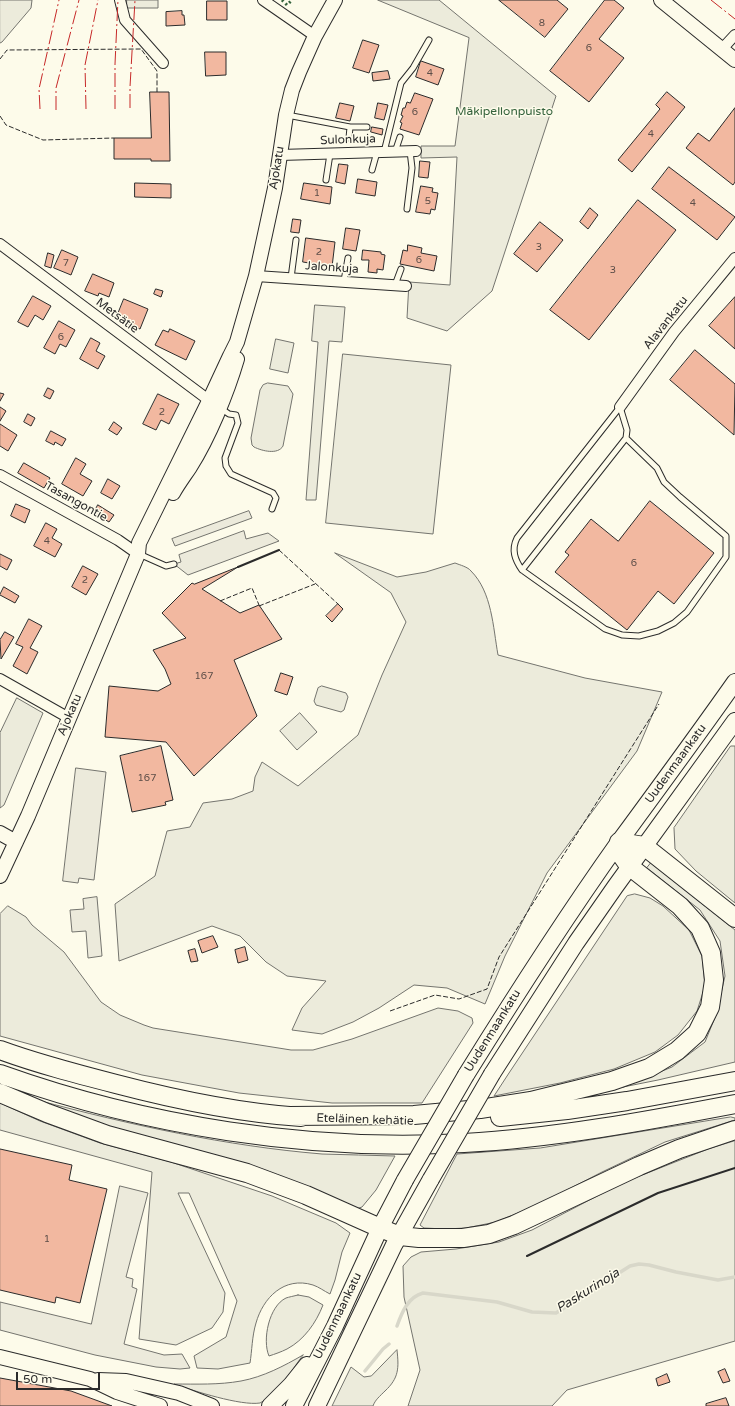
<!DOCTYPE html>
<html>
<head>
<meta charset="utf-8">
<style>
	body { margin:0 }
	#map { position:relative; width:735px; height:1406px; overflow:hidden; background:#fdfbea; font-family:"Varela Round",sans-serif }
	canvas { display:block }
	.scale { position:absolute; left:16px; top:1372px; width:84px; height:18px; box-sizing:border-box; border:2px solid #2b2b2b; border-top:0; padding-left:5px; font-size:12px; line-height:14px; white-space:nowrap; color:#2b2b2b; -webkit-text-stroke:3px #fdfbea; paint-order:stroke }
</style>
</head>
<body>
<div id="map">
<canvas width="735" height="1406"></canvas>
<div class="scale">50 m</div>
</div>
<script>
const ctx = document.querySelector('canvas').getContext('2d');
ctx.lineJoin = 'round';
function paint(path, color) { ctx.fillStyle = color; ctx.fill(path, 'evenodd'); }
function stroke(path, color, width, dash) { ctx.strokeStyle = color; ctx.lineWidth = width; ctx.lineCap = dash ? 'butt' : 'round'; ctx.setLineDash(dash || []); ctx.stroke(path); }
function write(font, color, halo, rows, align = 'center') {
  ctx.font = font + ' "Varela Round",sans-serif'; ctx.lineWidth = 3; ctx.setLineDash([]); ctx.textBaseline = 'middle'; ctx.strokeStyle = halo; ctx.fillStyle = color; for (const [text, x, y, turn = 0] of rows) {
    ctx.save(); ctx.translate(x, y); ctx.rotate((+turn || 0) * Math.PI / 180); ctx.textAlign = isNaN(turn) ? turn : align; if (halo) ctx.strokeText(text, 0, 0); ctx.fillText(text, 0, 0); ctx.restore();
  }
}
const green = new Path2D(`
	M0,0H32L31,8L2,42L0,43Z
	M127,0H158V8H127Z
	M378,0H439L556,96L492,291L447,331L407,318L409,282L450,285L457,157L421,158V146H455L469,38Z
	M315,305L345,307L342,342L329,341L316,500H306L318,342L312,341Z
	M276,339L294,343L288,373L270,369Z
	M343,354L451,365L433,534L326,523Z
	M268,383L288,386L293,394L283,446C278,455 262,451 254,447L252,445L251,438L260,390L263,385Z
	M335,553L397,577L426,572L455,563C460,565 468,567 471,571C492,592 493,627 498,655L585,678L662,692L637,751L547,873L505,956L485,1004L447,988L414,985L379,1008L353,1022L322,1034L292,1030L302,1008L326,981L287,976L266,962L240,936L212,926L119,961L115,904L155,876L167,831L190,827L203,803L232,799L253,791L255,777L262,762L298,786L358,735L382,675L406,622L391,593Z
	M322,686L346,693L348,697L344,710L341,712L316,705L314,701L318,688Z
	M17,698L43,713L4,805L0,808V733Z
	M300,713L317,732L297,750L280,731Z
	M731,746H735V903L696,871L675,849L674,828Z
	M651,863L735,930V1062L658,1080L623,1087L672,1067L705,1042L716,1015L725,976L720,941L700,910L647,868Z
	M635,894L650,898L663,906L689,930L702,956L705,986L697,1011L678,1035L655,1052L614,1069L560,1083L494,1096L509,1073L627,896Z
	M8,906L26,917L32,925L64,952L101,1002L120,1015L144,1025L153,1028L291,1050H313L352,1039L438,1008L458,1011L472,1018L473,1023L422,1103H332L239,1093L142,1075L0,1036V914Z
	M37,1100C131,1125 226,1146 322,1154C346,1155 371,1155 395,1156L376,1190L362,1207L356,1209L111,1131Z
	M0,1103L40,1121L100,1143L171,1162L272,1196L336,1223L350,1233L342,1252L335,1280L330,1294C324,1291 319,1287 313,1285C284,1276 263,1298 256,1323C252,1336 252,1351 250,1363L218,1369L197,1368L194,1356L226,1337L237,1301L189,1193H178L225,1293L223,1312L212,1328L176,1345L139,1339L152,1172L0,1130Z
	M731,1117L735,1118V1120L665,1142L602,1172L542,1203L496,1222L466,1228L445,1229L424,1228L420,1225L457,1154L540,1148Z
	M735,1141V1341L567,1390L552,1406H408L420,1370L404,1297L403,1266L411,1257L421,1252L456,1249L499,1242L532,1230L622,1183L708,1149Z
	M298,1295L309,1297L323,1305C316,1323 304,1340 287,1349C281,1352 275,1354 269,1356C262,1340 269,1306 286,1298C289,1297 294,1296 298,1295Z
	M397,1350C399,1368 399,1378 385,1391C380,1396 375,1400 373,1406H332L351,1367L364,1377L371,1376Z
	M303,1355C291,1371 279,1394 260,1403C241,1406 194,1391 174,1384C196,1384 219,1385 241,1381C263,1377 284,1366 303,1355Z`);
const parking = new Path2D(`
	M249,511L252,518L175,546L172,539Z
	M244,531L246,539L268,533L279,541L188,575L174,564L181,562L179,555Z
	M76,768L106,772L94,880L79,878L78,883L63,881Z
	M97,897L102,956L88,958L86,931L72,932L70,910L84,909L83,899Z
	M120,1186L148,1193L126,1277L133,1279L132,1287L137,1289L124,1344L164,1355L182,1354L190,1368L180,1369L156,1367L95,1355L0,1330V1302L91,1324Z`);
const stream = new Path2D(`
	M397,1326C402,1312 408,1297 423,1293L497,1302L532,1312L556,1313L630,1266L639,1264L649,1265L676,1272L718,1280L735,1277
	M365,1371L383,1349L389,1344`);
const building = new Path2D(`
	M499,0H557L568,9L545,37Z
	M605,0H614L624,8L599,39L624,58L589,102L550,71Z
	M207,1H227V20H207Z
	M182,11V15H184L185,25L166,26V12Z
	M363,40L379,45L369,73L353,68Z
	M205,52H226V75L206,76Z
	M421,61L444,69L438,85L416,77Z
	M388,71L390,79L373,81L372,73Z
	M150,92H169L170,161H151V159H114V138H151Z
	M667,92L685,107L632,172L618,160L660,109L656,105Z
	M415,93L433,99L419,135L400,129L402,123L400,122L403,116L401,115L403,108H405L407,102L410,103Z
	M340,103L354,106L350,121L336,118Z
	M378,103L388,105L384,120L375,118Z
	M735,108V182L733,185L686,148L698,133L709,141Z
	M372,127L383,129L382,135L371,132Z
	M420,161L430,162L428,178L419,177Z
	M339,164L348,165L345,184L336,182Z
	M669,167L735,217L717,240L652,189Z
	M358,179L377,182L375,196L356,193Z
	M135,183L171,184V198L135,197Z
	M304,183L332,187L330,204L301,199Z
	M421,186L433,188L432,192L438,193L435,210L431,209L430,214L416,212Z
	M638,200L676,230L589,340L550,310Z
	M590,208L598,215L588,229L580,222Z
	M293,219L301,220L299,233L291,232Z
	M540,222L563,240L537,272L514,254Z
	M346,228L360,230L356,251L343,249Z
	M306,238L335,242L332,267L303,262Z
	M408,245L422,248L421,253L437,256L434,271L400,264L403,250L407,251Z
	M62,250L78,257L71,275L54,268Z
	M363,250L381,252V254L385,255L383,270L377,269V273L368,272L369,260H362Z
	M48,253L54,255L51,268L45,266Z
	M93,274L114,283L109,297L99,293L98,296L85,291Z
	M156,289L163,291L161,297L154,294Z
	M33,296L51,306L43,320L35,315L28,327L18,322Z
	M735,297V349L709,326Z
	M124,299L148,309L140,329L116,319Z
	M59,321L75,330L66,347L60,344L55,354L44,348Z
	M170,329L195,341L186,360L155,345L163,330L168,332Z
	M91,338L100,343L96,351L105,356L98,369L80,359Z
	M695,350L735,384L734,435L670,380Z
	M48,388L54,391L50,399L44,396Z
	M0,393L4,394L0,401Z
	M158,394L179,404L169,424L161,420L156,430L143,424Z
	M0,407L6,411L0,421Z
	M28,414L35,418L31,426L24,422Z
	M114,422L122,428L117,435L109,430Z
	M0,424L17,435L8,451L0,446Z
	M51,431L66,439L62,446L55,442L54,445L46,441Z
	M76,458L86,464L80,474L92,481L83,496L62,484Z
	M24,463L50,478L44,488L18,473Z
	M108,479L120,486L112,499L101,493Z
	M650,501L714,553L674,604L658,591L627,630L555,572L569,555L565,552L591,519L618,541Z
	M16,504L30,510L25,523L11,516Z
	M98,505L114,515L109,522L94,513Z
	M46,523L57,529L52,538L62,544L55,557L34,546Z
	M0,554L12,560L7,570L0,566Z
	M83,566L98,574L86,595L72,587Z
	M238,567L202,589L240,613L259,605L282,639L234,660L257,716L194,776L166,742L105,737L109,686L158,691L171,684L165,669L153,650L186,638L162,613L192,583L194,584Z
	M4,587L19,596L15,603L0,595Z
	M338,604L343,609L332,622L326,616Z
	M29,619L42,626L30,648L38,652L27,674L13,666L23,647L16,644Z
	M5,632L14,637L1,659L0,640Z
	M281,673L293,677L287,695L275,691Z
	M161,746L173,800L165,802L166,805L132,812L120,756Z
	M213,936L218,947L202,953L198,941Z
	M245,947L248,960L238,963L235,950Z
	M195,949L198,961L191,962L188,951Z
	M0,1149L72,1165L69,1180L107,1189L80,1303L56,1297L55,1303L0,1290Z
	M725,1369L730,1381L723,1383L718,1372Z
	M667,1374L670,1382L658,1386L656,1379Z
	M0,1378L71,1391L112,1406H0Z
	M726,1398L729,1406H706V1404Z`);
const lane = new Path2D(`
	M287,115L350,127H367
	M349,138L350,127
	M384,152L401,83L413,68L429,40
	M395,152L400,137
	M372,170L377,152
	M326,180L330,154
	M407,209L412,168L410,151
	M291,278L296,240
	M344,281L348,258
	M395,285L401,269
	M620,407L627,430L626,438L657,468L664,482L680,497L726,536V557L687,612L674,623L658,631L639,636L622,635L605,629L522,570C515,560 511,550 517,538Z
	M220,408L229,414L236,415L238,423L225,458L226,466L231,474L273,493L276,498L272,509
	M139,554L166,566L174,564
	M522,570L626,438`);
const street = new Path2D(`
	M120,0L125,20L163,63
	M263,0L315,36
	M722,49L735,35
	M280,155L416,151
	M0,244L214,404
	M256,276L406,286
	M620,407L674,332L735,258
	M0,475L118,540L138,554
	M0,679L69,718`);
const secondary = new Path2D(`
	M661,0L735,60
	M173,493C178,484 184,476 190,467C209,437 227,393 237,359
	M0,833L16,842
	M0,876L28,816L138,554L139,543L142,537L209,401L230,356L237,342L256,276L275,188L286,115L292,90L299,72L315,36L335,0
	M0,1357L90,1379L117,1392L160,1406
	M98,1380L126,1381L179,1393L212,1406`);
const primary = new Path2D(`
	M492,1074L576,943L615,887L735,721
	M466,1075C515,996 565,918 619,842C658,789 697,736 735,682
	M270,1406L291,1385L307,1365
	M294,1406L335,1326L380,1228L405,1180
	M317,1406L394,1245L431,1179`);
const highway = new Path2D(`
	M0,1050C38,1064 77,1074 116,1084C177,1100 239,1113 301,1117
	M0,1074C145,1126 311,1152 464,1143C555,1138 646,1121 735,1104
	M0,1093L47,1113L107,1135L247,1173L306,1195L380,1228L400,1236L419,1238H463L489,1234L514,1225L639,1166L679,1149L735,1130
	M289,1116L414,1115L480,1109L531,1101L612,1081L649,1068L677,1051L697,1033L710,1007L714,980L711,953L700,928L680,906L629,866L622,856L619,842L644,846L735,918
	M500,1117L567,1110L627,1101L735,1081`);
const primaryBridge = new Path2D(`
	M431,1179L492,1074
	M405,1180L466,1075`);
const hedge = new Path2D(`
	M282,0L287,5L292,0`);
const fence = new Path2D(`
	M0,59L7,50L141,49L157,71V92
	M0,116L6,125L43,140L114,138
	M279,550L338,604
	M220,601L252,588L259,605
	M259,606L315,584
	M390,1011L435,995L459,999L487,989L499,957L659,704`);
const wall = new Path2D(`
	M238,567L279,550
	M527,1256L658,1193L735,1168`);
const power = new Path2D(`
	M711,0L735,19
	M130,108V87L135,0
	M40,109L39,89L59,0
	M86,109L85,65L98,0
	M115,109V64L118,0
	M56,110V88L79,0`);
const numberNames = [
	["8",542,23],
	["6",589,48],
	["4",430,73],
	["6",415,112],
	["4",651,134],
	["1",317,193],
	["5",428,201],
	["4",693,203],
	["3",539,247],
	["2",319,252],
	["6",419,260],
	["7",66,263],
	["3",613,270],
	["6",61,337],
	["2",162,412],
	["4",47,541],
	["6",634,563],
	["2",85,580],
	["167",204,676],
	["167",147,778],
	["1",47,1239]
];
const parkNames = [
	["Mäkipellonpuisto",504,112]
];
const streetNames = [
	["Sulonkuja",348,140,-2],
	["Ajokatu",277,168,-81],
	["Jalonkuja",332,268,4],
	["Metsätie",117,316,37],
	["Alavankatu",666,323,-52],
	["Tasangontie",76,502,29],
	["Ajokatu",70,715,-67],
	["Uudenmaankatu",676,764,-54],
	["Uudenmaankatu",493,1031,-58],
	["Eteläinen kehätie",365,1120,2],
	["Uudenmaankatu",338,1316,-64]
];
const waterNames = [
	["Paskurinoja",588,1291,-32]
];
paint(green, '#ecebdb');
stroke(green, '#74746e', 1);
paint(parking, '#eceadb');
stroke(parking, '#74746e', 1);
stroke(stream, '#d8d7c9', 3.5);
paint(building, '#f2b8a0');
stroke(building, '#2b2b2b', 1);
stroke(lane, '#2b2b2b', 7);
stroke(street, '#2b2b2b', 12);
stroke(secondary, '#2b2b2b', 16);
stroke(primary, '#2b2b2b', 18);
stroke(highway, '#2b2b2b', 20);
stroke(lane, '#fdfbea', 5);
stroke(street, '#fdfbea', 10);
stroke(secondary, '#fdfbea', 14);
stroke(primary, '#fdfbea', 16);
stroke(highway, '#fdfbea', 18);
stroke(primaryBridge, '#2b2b2b', 18, []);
stroke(primaryBridge, '#fdfbea', 16);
stroke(hedge, '#34623c', 3, [2, 3]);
stroke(fence, '#2b2b2b', 1, [5, 2]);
stroke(wall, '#2b2b2b', 2);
stroke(power, '#c62828', 1, [14, 3, 2, 3]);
write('10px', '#5d4e48', null, numberNames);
write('12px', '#34623c', '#fdfbea', parkNames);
write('12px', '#2b2b2b', '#fdfbea', streetNames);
write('italic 13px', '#2b2b2b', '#fdfbea', waterNames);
</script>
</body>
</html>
